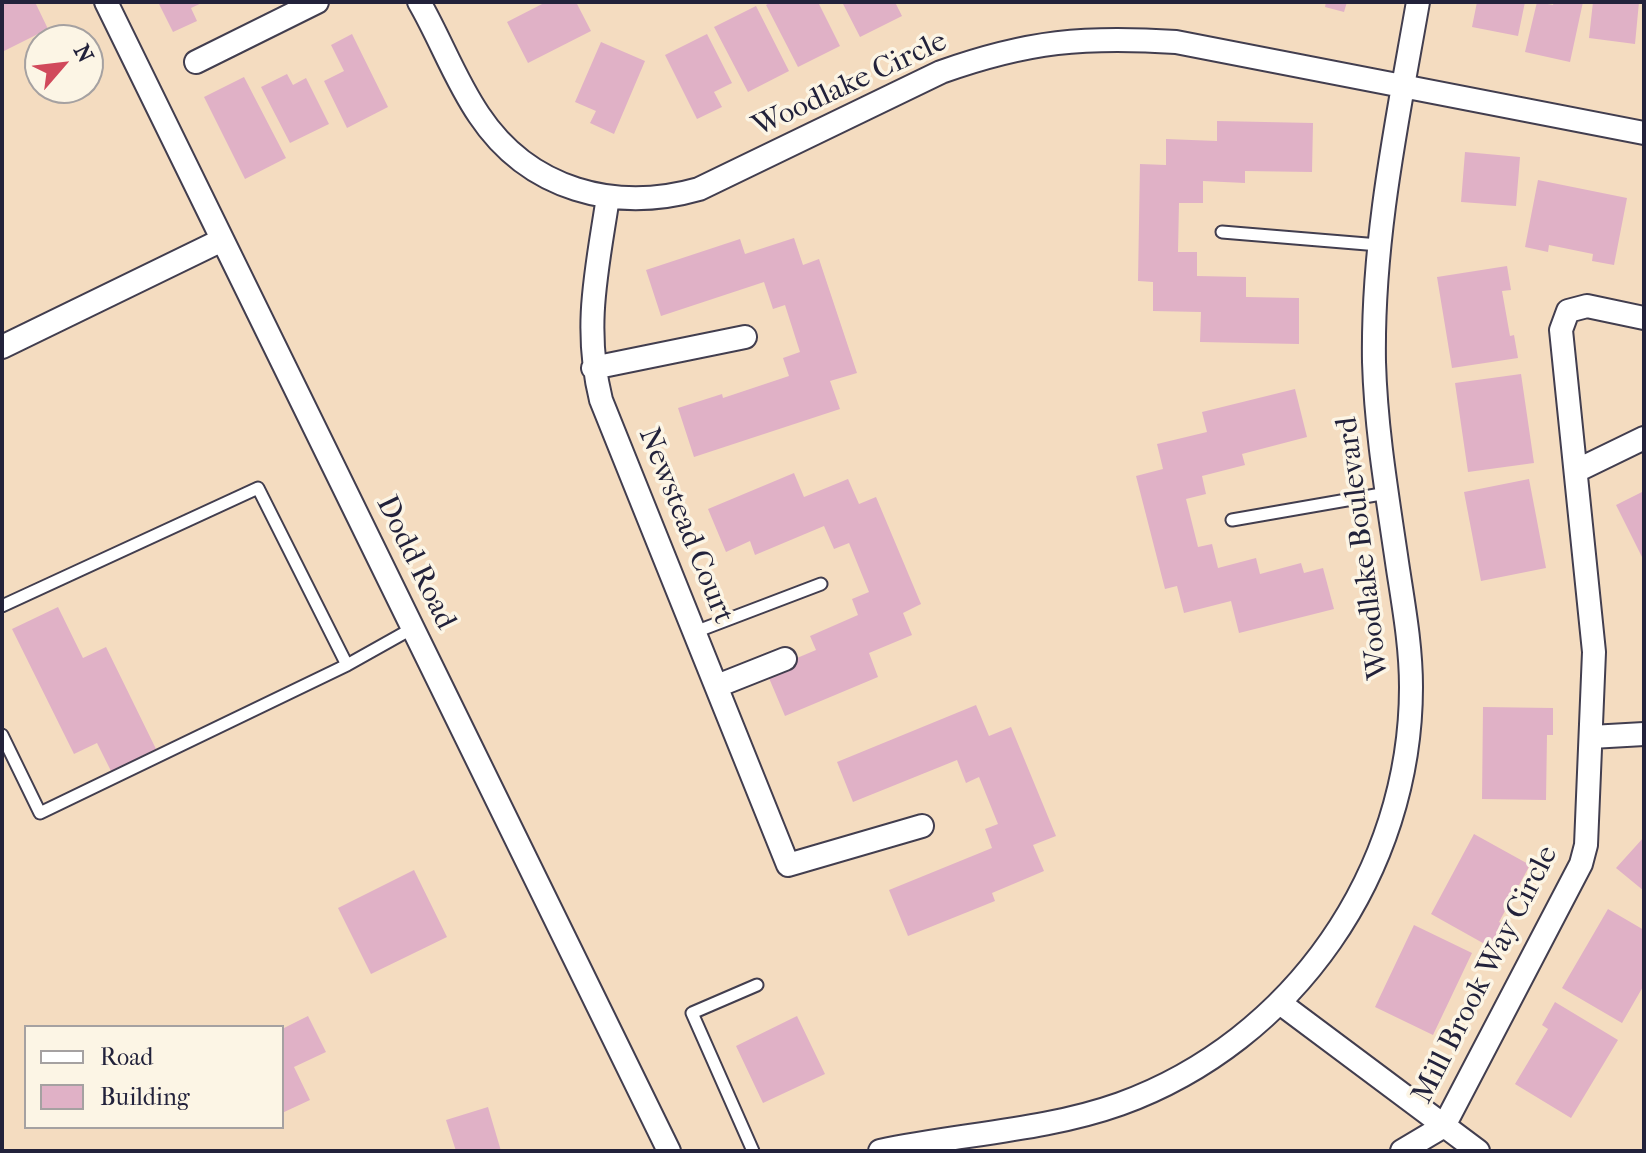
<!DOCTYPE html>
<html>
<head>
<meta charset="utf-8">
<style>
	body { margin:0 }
	#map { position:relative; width:1646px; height:1153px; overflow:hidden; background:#f4dcc0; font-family:"IM FELL French Canon",serif }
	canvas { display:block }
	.frame { position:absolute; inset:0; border:4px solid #22223b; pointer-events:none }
	.legend { position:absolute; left:24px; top:1025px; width:260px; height:104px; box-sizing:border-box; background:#fcf5e5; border:2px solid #a5a1a1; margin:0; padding:10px 14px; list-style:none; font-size:24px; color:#22223b }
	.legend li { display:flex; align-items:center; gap:16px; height:40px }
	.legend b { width:40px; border:2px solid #a5a1a1 }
	.north { position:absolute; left:24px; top:24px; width:80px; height:80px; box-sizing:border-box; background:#fcf5e5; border:2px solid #a5a1a1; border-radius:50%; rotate:62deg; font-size:22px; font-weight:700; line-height:32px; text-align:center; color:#22223b }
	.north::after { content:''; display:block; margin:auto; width:28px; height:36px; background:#d1495b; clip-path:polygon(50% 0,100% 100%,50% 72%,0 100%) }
</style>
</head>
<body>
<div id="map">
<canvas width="1646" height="1153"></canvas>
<div class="frame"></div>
<ul class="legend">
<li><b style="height:10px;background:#fff"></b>Road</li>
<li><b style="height:22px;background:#e0b1c6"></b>Building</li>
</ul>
<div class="north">N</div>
</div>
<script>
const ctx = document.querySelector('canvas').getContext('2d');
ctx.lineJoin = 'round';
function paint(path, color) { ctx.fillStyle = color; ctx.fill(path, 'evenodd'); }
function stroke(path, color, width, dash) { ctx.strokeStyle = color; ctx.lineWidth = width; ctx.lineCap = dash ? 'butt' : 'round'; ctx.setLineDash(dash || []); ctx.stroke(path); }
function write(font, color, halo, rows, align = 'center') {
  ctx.font = font + ' "IM FELL French Canon",serif'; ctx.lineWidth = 7; ctx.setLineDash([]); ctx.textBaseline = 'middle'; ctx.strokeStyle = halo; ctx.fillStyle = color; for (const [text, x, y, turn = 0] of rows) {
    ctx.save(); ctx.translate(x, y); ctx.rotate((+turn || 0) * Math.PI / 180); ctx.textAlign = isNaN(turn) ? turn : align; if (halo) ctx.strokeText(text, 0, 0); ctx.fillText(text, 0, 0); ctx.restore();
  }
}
const building = new Path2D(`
	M2,2H35L48,29L2,52Z
	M158,2H204L191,8L197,21L173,32Z
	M546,2H576L591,31L528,63L507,22Z
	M771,2H818L840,46L798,67L766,5Z
	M842,2H895L902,16L860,37Z
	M1326,2H1347L1344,12L1325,7Z
	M1477,2H1525L1518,36L1472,27Z
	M1537,2L1553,5L1554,2H1583L1570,62L1525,52Z
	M1593,2H1639L1635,44L1589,38Z
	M756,6L789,71L748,92L714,27Z
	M352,34L388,107L347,128L324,81L344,71L331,45Z
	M707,34L732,83L714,92L722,107L697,119L665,55Z
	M601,42L645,61L614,134L590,123L596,111L575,102Z
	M287,74L293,85L306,78L329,124L290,143L261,87Z
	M244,77L286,158L245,179L204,97Z
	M1217,121L1313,123L1312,172L1245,171V183L1203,181V203H1179L1178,252H1197V276L1246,277V297L1299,298V344L1200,342L1201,312L1153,311V282L1138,281L1140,164L1166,165V139L1217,141Z
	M1465,152L1520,157L1516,206L1461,202Z
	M1538,180L1627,198L1614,265L1592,261L1593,254L1549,245L1548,252L1525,247Z
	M794,238L803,265L819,259L857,373L830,381L840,409L694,457L678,408L722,394L723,398L789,376L783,358L800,352L785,305L773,309L764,282L661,316L646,270L740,239L745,254Z
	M1507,266L1511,290L1502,291L1510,336L1514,335L1518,358L1452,368L1437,277Z
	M1521,374L1534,463L1468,472L1455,383Z
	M1295,389L1307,437L1242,454L1245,465L1202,476L1206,494L1186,499L1198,547L1212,544L1218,568L1256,558L1260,574L1301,563L1304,573L1323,568L1334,609L1239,633L1231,601L1184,613L1177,586L1165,589L1136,476L1163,469L1157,444L1207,432L1202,412Z
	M794,473L804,497L848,479L859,504L876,497L921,604L903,613L912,635L869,653L878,677L785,716L766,671L816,650L810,636L858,615L852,599L869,592L849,543L834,549L824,526L755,555L750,541L726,552L708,509Z
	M1529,479L1546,568L1481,581L1464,492Z
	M1644,491V561L1616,505Z
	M58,607L83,658L106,647L156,749L111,771L97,743L74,754L12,629Z
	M976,705L989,736L1011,727L1056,836L1033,845L1044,871L992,893L995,901L908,936L889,890L992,848L985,829L998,824L979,777L966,783L957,760L853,802L837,762Z
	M1483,707L1553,708V735H1547L1546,800L1482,799Z
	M1474,834L1530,865L1499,922L1503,924L1490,947L1431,914Z
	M1644,837V891L1616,868Z
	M414,870L447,937L371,974L338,908Z
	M1608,909L1644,930V985L1622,1023L1562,988Z
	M1414,925L1472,953L1433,1035L1375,1007Z
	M1555,1002L1618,1040L1571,1118L1515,1084L1548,1029L1542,1025Z
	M308,1016L326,1052L294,1067L310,1100L282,1113V1029Z
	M797,1016L825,1074L763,1103L736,1046Z
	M488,1107L501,1151H456L446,1120Z`);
const service = new Path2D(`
	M1222,232L1379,245
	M1232,520L1387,493
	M2,606L258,488L347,665
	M695,632L821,584
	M2,735L40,813L347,665L413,628
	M753,1151L692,1013L757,985`);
const minor = new Path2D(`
	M106,2L669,1151
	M419,2C440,38 455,80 479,115C529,190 615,213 699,189L941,72C1028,41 1085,36 1176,42L1644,133
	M196,62L317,2
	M608,197C597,270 583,327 601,400L788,865L922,826
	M2,347L222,240
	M593,368L745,337
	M1576,471L1644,438
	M717,686L785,659
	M1591,737L1644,734
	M1280,1003L1478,1151
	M880,1151C959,1134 1044,1131 1120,1104C1294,1041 1411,871 1411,687C1411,647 1404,608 1398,569C1388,500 1376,432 1374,362C1372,240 1397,122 1418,2
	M1402,1151L1444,1126L1581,864L1586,845L1594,652L1561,330L1568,311L1587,306L1644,318`);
const streetNames = [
	["Woodlake Circle",850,85,-25],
	["Newstead Court",685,526,68],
	["Woodlake Boulevard",1364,548,-97],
	["Dodd Road",415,563,64],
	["Mill Brook Way Circle",1486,975,-63]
];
paint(building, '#e0b1c6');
stroke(service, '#423e4f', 15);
stroke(minor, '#423e4f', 26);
stroke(service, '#fff', 11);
stroke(minor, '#fff', 22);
write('30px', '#22223b', '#fcf5e5', streetNames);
</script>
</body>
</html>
